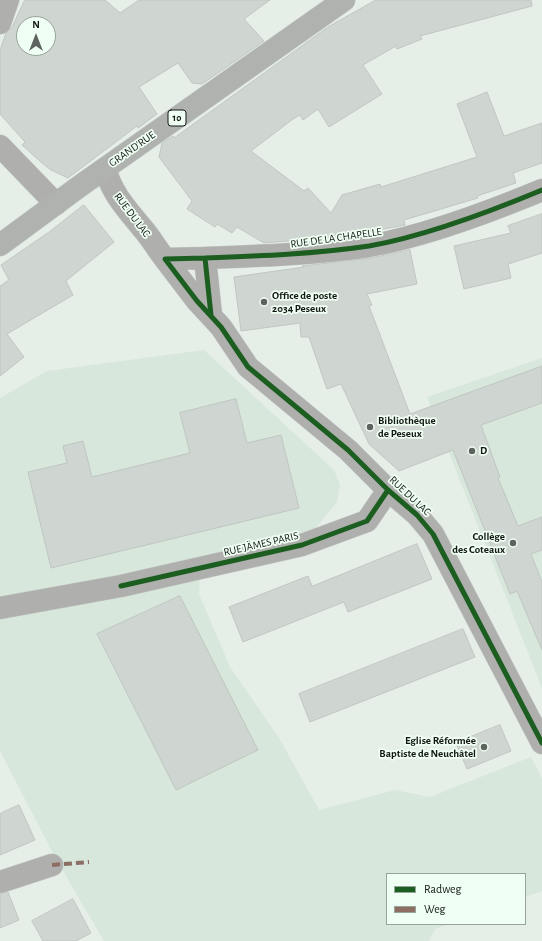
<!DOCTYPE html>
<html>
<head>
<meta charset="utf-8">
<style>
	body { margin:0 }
	#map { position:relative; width:542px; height:941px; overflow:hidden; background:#e6eee8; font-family:"Alegreya Sans",sans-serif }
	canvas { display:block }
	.legend { position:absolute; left:386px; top:873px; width:140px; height:52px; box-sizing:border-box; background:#f0fff3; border:1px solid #98a39a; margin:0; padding:5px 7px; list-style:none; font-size:12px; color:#131814 }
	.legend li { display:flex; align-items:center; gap:8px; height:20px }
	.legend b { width:20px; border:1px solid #98a39a }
	.north { position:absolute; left:16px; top:16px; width:40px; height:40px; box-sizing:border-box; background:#f0fff3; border:1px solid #98a39a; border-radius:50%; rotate:0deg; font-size:11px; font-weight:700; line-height:16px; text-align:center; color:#131814 }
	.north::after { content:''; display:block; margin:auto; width:14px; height:18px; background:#5d635e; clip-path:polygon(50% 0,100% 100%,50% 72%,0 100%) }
</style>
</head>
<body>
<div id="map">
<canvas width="542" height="941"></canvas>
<ul class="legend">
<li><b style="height:5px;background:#1b5e20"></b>Radweg</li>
<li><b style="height:5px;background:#8d6e63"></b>Weg</li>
</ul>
<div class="north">N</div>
</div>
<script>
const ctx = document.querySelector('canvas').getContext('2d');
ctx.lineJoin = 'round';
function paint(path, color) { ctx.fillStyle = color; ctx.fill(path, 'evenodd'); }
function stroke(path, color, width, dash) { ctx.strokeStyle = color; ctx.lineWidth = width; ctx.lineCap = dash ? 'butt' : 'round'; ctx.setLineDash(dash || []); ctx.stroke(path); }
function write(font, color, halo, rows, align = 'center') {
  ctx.font = font + ' "Alegreya Sans",sans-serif'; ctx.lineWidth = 3.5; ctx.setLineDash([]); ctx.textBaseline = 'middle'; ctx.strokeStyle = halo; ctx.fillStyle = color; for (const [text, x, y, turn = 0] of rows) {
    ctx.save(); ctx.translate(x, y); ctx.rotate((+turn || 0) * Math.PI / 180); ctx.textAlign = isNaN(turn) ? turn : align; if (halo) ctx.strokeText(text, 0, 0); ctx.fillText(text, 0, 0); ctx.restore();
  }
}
const built = new Path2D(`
	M204,350L334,470L340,485L337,502L302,545L200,576L199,594L230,667L279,738L319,810L395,790L430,797L531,757L542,778V891L525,897V874H387V924H450L435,929L429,941H104L56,859L0,751V398L47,371Z
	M542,358V688L427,397Z`);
const building = new Path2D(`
	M25,0H105L120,13L139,0H270L244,19L264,41L202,84L192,83L178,63L139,87L157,114L138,128L137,126L68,178L51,170L42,163L22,145L25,142L0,114V50L6,33L12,27ZM24,24H48V48H24Z
	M376,0H531L532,6L420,36L422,39L397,49L396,46L363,65L382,94L329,127L318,109L303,120L300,115L293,119L251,151L304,191L308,188L331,213L342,195L380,184L381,187L477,157L457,104L487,92L504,136L542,123V163L513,173L516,183L477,196L478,198L404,220L405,225L347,236L264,243L237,227L232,233L217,224L215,227L187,209L192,201L159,157L162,143L173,136L174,138L328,27Z
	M84,205L114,242L66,281L73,295L7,334L24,357L0,376V286L9,280L1,265L49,232Z
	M542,214V253L508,264L511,278L464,289L454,246L511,233L508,226Z
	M410,250L417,284L367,294L372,305L369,306L410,414L542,366V403L481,425L500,477L498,478L518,526L542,517V550L531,554L542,582V650L517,591L510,594L453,450L399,471L369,444L341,384L327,389L309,337H301L300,323L241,331L234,277L304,267L302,266L371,258Z
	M236,399L247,443L281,435L299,508L51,568L28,472L67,463L63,446L83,441L92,477L190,453L180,413Z
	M417,544L432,579L348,612L344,602L243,642L229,607L308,576L312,586Z
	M180,596L258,750L176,790L97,634Z
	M463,629L475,657L310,722L299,694Z
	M500,725L511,751L467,769L456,743Z
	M19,805L35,840L0,855V814Z
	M8,892L19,920L0,928V894Z
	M73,899L91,933L76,941H43L32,921Z`);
const minor = new Path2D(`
	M0,23L8,0
	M0,146L56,204
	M105,169C113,195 126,208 143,229C151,238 157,249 165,259
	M205,258L165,259L197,301L221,327L248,367L348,450L388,490L417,515L433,534L542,743
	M211,315L205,258C260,256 315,254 369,246C425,236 489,212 542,190
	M0,608L121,586L302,545L367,521L388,490
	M0,882L52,865`);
const major = new Path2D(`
	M0,245L80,186L344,0`);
const quiet = new Path2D(`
	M52,865L89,862`);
const cycleway = new Path2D(`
	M205,258L165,259L197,301L221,327L248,367L348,450L388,490L417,515L433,534L542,743
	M211,315L205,258C260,256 315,254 369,246C425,236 489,212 542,190
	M121,586L302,545L367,521L388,490`);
const markers = [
	[264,302,4,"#5d635e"],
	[370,427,4,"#5d635e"],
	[472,451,4,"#5d635e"],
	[513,543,4,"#5d635e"],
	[484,747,4,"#5d635e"]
];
const shields = [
	[177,118,18]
];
const shieldNames = [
	["10",177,118]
];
const streetNames = [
	["GRAND'RUE",132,149,-35],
	["RUE DU LAC",132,215,53],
	["RUE DE LA CHAPELLE",336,238,-8],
	["RUE DU LAC",410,496,43],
	["RUE JÄMES PARIS",261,544,-13]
];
const poiNames = [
	["Office de poste",272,296],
	["2034 Peseux",272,309],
	["Bibliothèque",378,421],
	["de Peseux",378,434],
	["D",480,451],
	["Collège",505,537,"right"],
	["des Coteaux",505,550,"right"],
	["Eglise Réformée",476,741,"right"],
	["Baptiste de Neuchâtel",476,754,"right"]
];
paint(built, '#d7e7db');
paint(building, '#cfd5d0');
stroke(building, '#c0c6c2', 1);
stroke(minor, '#c5cbc7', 23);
stroke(major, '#c5cbc7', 23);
stroke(minor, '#afafae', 22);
stroke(major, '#b0b2b0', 22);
stroke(quiet, '#8d6e63', 4, [8, 4]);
stroke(cycleway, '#1b5e20', 5);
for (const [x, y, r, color] of markers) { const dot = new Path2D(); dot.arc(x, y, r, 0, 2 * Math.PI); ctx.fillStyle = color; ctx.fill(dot); stroke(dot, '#f0fff3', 1.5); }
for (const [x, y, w] of shields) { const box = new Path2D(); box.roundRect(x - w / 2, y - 8, w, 16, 3); ctx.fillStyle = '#f0fff3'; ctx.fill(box); stroke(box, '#131814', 1); }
write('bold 10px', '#131814', null, shieldNames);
write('11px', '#131814', '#f0fff3', streetNames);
write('bold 11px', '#131814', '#f0fff3', poiNames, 'left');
</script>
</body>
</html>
